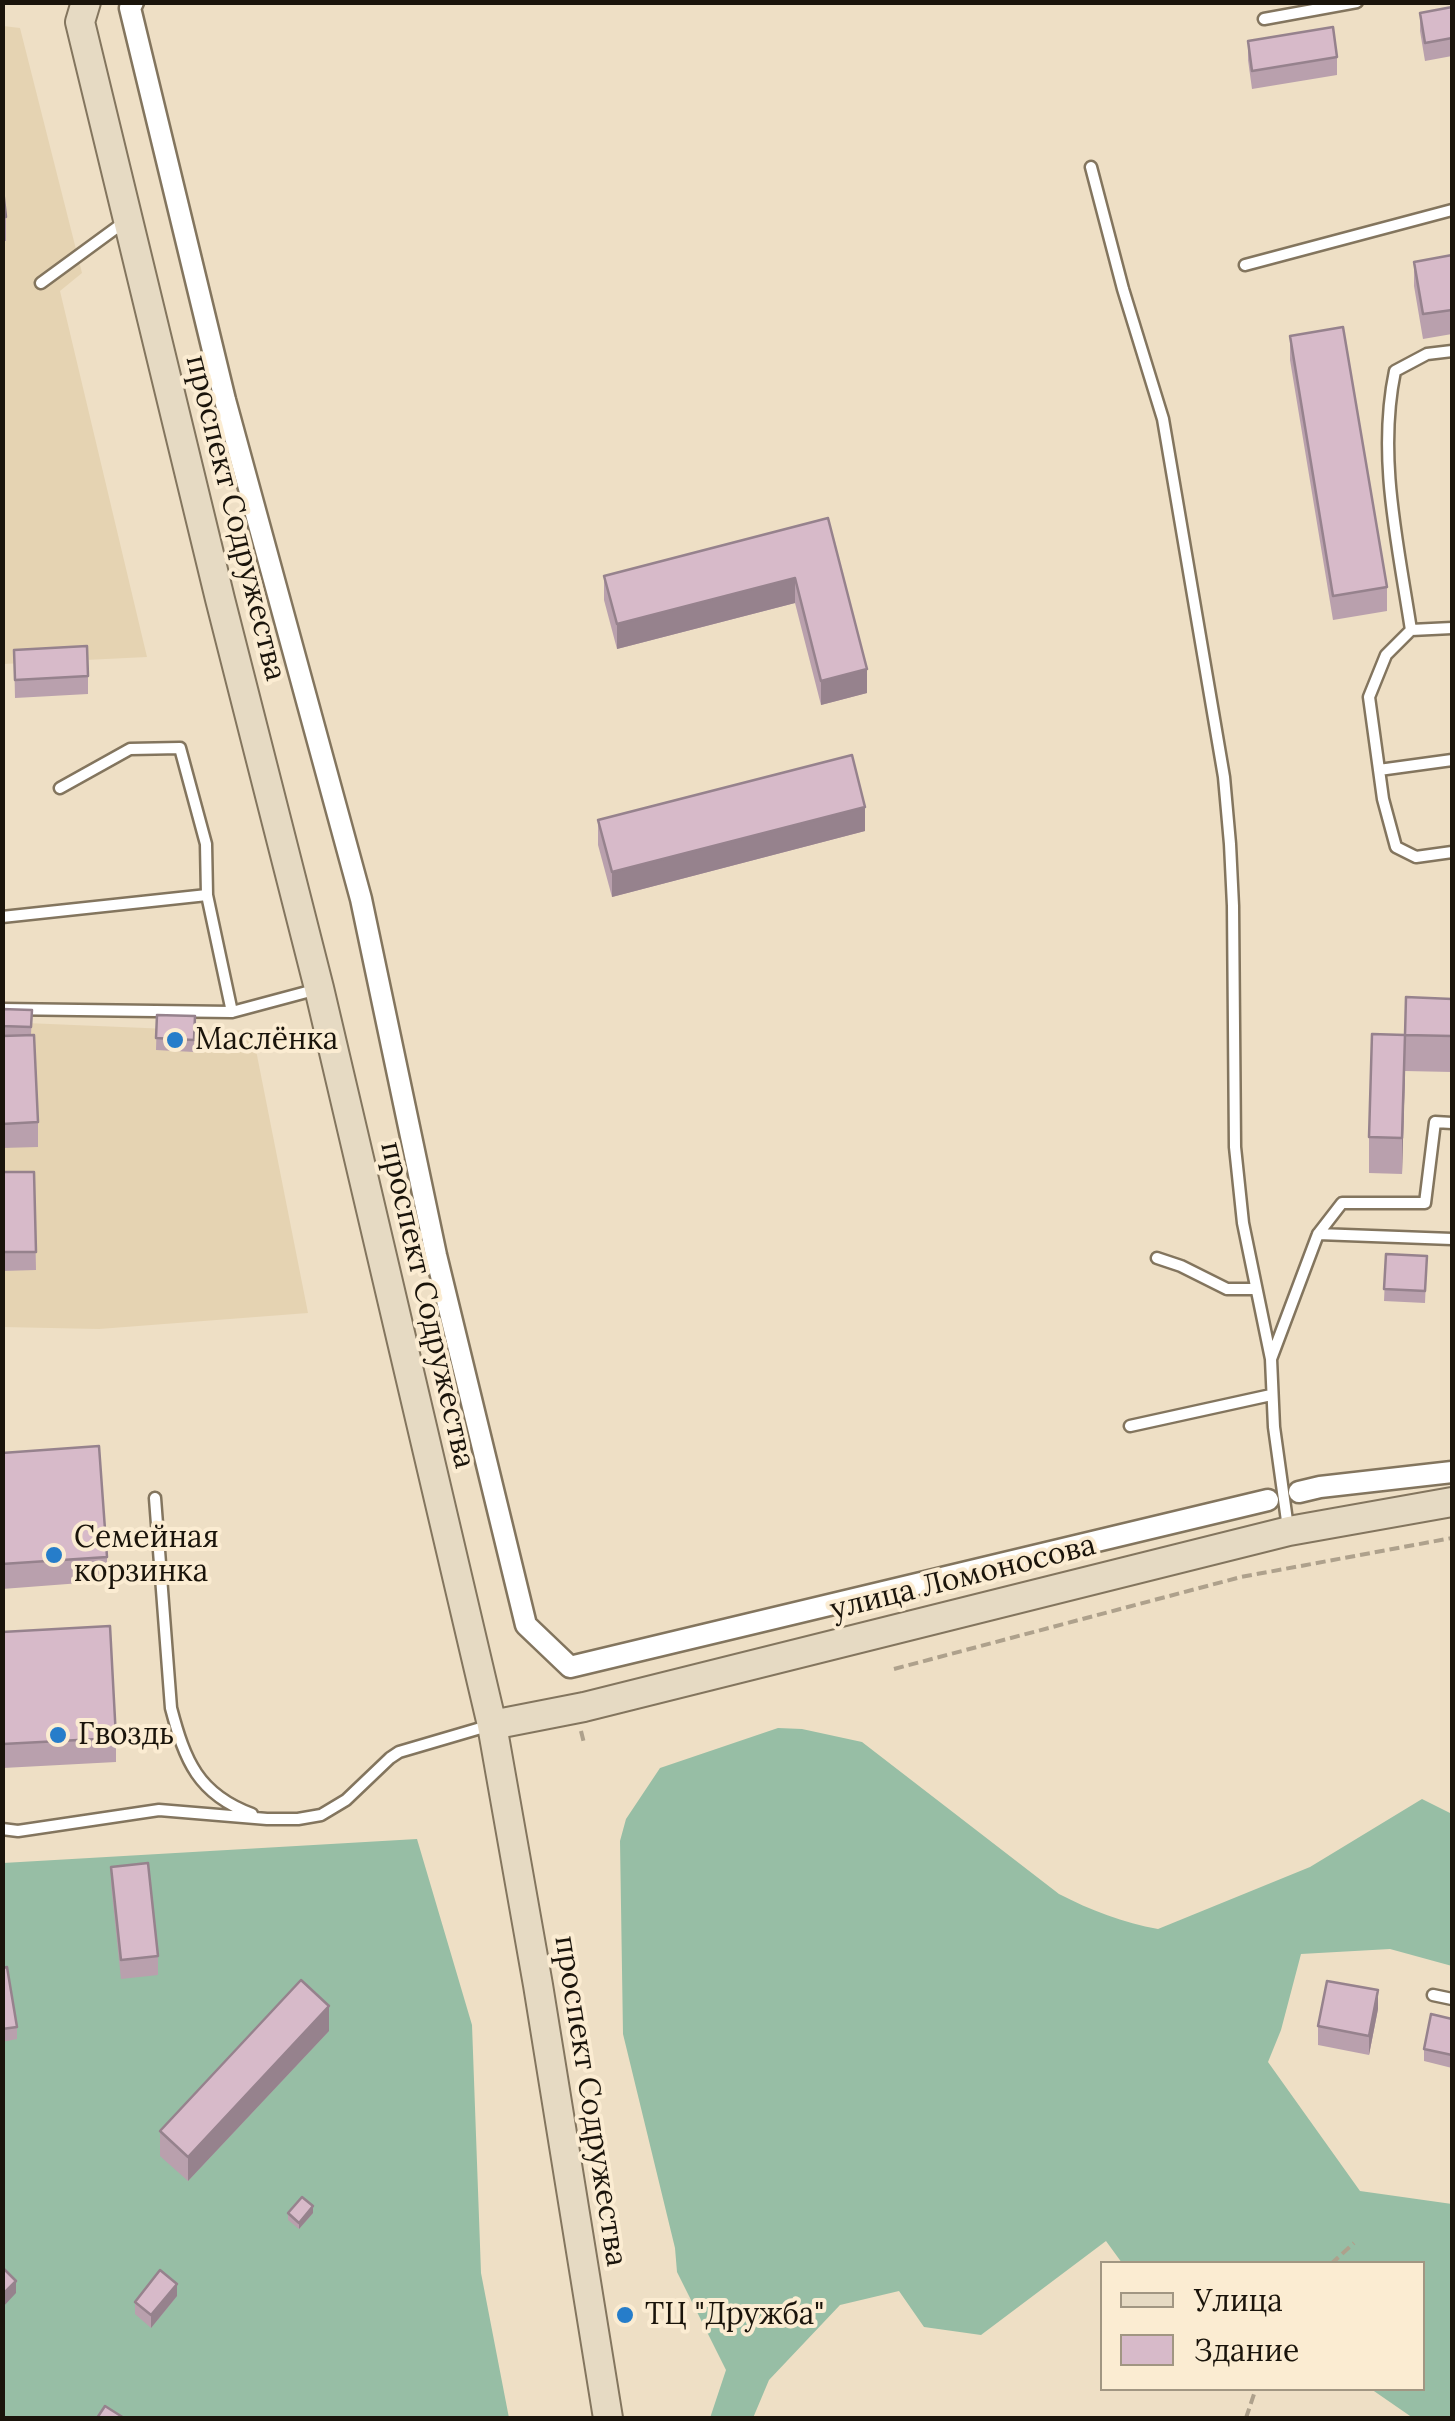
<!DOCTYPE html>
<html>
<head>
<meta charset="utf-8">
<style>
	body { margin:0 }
	#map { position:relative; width:1455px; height:2421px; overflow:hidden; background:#eedfc5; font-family:Lora,serif }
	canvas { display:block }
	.frame { position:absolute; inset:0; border:5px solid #1a140b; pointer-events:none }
	.legend { position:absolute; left:1100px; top:2261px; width:325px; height:130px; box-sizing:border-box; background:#fbecd2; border:2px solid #a19682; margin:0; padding:12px 18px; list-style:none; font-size:30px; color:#1a140b }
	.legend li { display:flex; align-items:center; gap:20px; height:50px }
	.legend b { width:50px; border:2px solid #a19682 }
</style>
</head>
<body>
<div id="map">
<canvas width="1455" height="2421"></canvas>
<div class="frame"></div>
<ul class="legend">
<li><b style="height:12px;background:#e6dac3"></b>Улица</li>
<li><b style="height:28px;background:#d7bac9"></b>Здание</li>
</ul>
</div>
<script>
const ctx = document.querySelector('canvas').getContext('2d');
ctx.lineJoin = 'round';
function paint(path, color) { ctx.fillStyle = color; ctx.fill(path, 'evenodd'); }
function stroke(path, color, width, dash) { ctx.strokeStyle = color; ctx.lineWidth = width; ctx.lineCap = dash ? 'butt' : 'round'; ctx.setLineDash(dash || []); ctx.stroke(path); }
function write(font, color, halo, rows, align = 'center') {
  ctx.font = font + ' Lora,serif'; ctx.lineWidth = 8; ctx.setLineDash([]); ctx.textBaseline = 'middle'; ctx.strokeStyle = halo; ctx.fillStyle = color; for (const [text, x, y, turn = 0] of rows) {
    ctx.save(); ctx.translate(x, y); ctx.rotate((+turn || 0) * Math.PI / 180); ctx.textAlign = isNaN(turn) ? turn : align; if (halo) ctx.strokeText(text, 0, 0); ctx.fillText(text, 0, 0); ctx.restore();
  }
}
const built = new Path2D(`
	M3,26L20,28L82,273L60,291L147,657L3,664Z
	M2,1022L217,1031L252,1030L308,1313L99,1329L3,1327Z`);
const forest = new Path2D(`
	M778,1728L802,1729L862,1742L1059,1894C1090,1910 1124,1923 1158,1929L1310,1867L1422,1799L1452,1814V1966L1390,1949L1301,1954L1281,2030L1268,2062L1360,2191L1452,2204V2418H1413L1371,2389L1422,2388V2264L1122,2263L1106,2241L981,2335L924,2327L899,2291L840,2305L769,2380L753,2418H710L726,2370L677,2272L675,2248L623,2034L620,1841L626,1819L660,1768Z
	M417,1839L472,2025L481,2273L509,2418H3V1863Z`);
const path = new Path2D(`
	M894,1669L1241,1577L1452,1538
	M581,1731L584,1743
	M1331,2264L1354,2243
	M1246,2418L1256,2388`);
const lane = new Path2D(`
	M1264,19L1357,2
	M1091,167L1123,289L1163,419L1224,777L1230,844L1233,906L1235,1147L1243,1223L1271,1359
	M1245,265L1452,210
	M41,283L127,220
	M1452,628L1411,630L1386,655L1369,697L1383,799L1396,847L1416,857L1452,852
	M1411,630C1398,544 1377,457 1395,371L1427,354L1452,351
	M1379,770L1452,760
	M60,788L130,749L180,748L206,844L207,895L232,1012
	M2,917L207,895
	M2,1009L232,1012L318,989
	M1318,1234L1342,1203H1425L1435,1122L1452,1123
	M1157,1258L1181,1266L1227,1289H1256
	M1130,1426L1271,1395
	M155,1498L171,1708C185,1761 198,1794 252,1814
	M1288,1528L1274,1427L1271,1359L1318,1234L1452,1239
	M2,1829L18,1831L159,1810L267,1819H298L321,1815L346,1800L390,1758L399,1752L491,1725
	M1433,1995L1452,1999`);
const street = new Path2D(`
	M133,2L130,8L225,400L361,899L436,1255L526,1625L570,1667L1268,1500
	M1299,1492L1320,1487L1452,1472`);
const secondary = new Path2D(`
	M86,2L80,22L220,599L319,988L492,1725L538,1985L608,2418
	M492,1725L584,1707L1289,1531L1452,1502`);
const wall = new Path2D(`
	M1452,7V56L1425,61L1420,31V13Z
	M1248,41L1337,57V75L1252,89L1248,60Z
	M2,180L6,217V241H2Z
	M1452,255V334L1423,339L1414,286V262Z
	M1290,336L1387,587V611L1333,620L1290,360Z
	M828,518L867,693L821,705L795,603L617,649L604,600V576Z
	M14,650L88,676V694L15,698Z
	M598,820L865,831L612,897L598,845Z
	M1452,999V1072L1405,1071L1402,1174L1369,1173V1137L1405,1035Z
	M2,1009L32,1010L31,1035L38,1122V1147L2,1148Z
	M157,1015L195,1016L194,1052L156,1050Z
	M2,1172H34L36,1270L2,1271Z
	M1386,1254L1427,1256L1425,1303L1384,1301Z
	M2,1453L107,1557V1581L2,1589Z
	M2,1632L116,1738V1762L3,1768Z
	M111,1867L158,1956V1975L121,1979L111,1885Z
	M2,1968L17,2027V2039L2,2042Z
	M1378,2009L1369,2055L1318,2045V2026Z
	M1452,2019V2068L1424,2061V2049Z
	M329,2031L188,2181L160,2156V2131Z
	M288,2213H313L299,2229L288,2220Z
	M177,2296L151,2328L135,2314V2302Z`);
const shadedWall = new Path2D(`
	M795,578V603L617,649V624Z
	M867,669V693L821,705V681Z
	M865,807V831L612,897V872Z
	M1405,1035V1071L1402,1174V1138Z
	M1378,1990V2009L1369,2055V2036Z
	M329,2006V2031L188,2181V2157Z
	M313,2206V2213L299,2229V2223Z
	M16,2281V2293L2,2308V2295Z
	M177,2284V2296L151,2328V2315Z`);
const building = new Path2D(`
	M1452,7V38L1425,43L1420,13Z
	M1333,27L1337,57L1252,71L1248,41Z
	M2,180L6,217H2Z
	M1452,255V310L1423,314L1414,262Z
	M1343,327L1387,587L1333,596L1290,336Z
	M828,518L867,669L821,681L795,578L617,624L604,576Z
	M87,646L88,676L15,680L14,650Z
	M852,755L865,807L612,872L598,820Z
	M1406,997L1452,999V1036L1405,1035Z
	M2,1009L32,1010L31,1027L2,1026Z
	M157,1015L195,1016L194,1040L156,1038Z
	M1372,1034L1405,1035L1402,1138L1369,1137Z
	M34,1035L38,1122L2,1124V1036Z
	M2,1172H34L36,1252H2Z
	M1386,1254L1427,1256L1425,1291L1384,1289Z
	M99,1446L107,1557L2,1564V1453Z
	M110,1626L116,1738L3,1744L2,1632Z
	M148,1863L158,1956L121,1960L111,1867Z
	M7,1967L17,2027L2,2029V1968Z
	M301,1980L329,2006L188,2157L160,2131Z
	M1327,1981L1378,1990L1369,2036L1318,2026Z
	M1431,2014L1452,2019V2055L1424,2049Z
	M302,2197L313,2206L299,2223L288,2213Z
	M2,2267L16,2281L2,2295Z
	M160,2270L177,2284L151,2315L135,2302Z
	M105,2406L124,2418H97Z`);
const markers = [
	[175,1040,10,"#267dca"],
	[54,1555,10,"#267dca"],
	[58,1735,10,"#267dca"],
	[625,2315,10,"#267dca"]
];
const streetNames = [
	["проспект Содружества",235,518,76],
	["проспект Содружества",427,1305,77],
	["улица Ломоносова",963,1578,-14],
	["проспект Содружества",590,2101,81]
];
const poiNames = [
	["Маслёнка",195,1040],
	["Семейная",74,1538],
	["корзинка",74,1572],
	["Гвоздь",78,1735],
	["ТЦ \"Дружба\"",645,2315]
];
paint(built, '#e5d3b2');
paint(forest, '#97bea5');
stroke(lane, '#83755e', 15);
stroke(street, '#83755e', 25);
stroke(secondary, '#83755e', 32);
stroke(path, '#aea18c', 4, [10, 5]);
stroke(lane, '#fff', 10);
stroke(street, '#fff', 20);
stroke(secondary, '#e6dac3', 28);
paint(wall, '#b9a0ad');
paint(shadedWall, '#96828d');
paint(building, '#d7bac9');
stroke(building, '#96828d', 2.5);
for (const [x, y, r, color] of markers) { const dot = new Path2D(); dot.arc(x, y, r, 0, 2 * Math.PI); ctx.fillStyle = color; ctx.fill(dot); stroke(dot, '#fbecd2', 4); }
write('30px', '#1a140b', '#fbecd2', streetNames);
write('30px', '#1a140b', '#fbecd2', poiNames, 'left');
</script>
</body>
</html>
